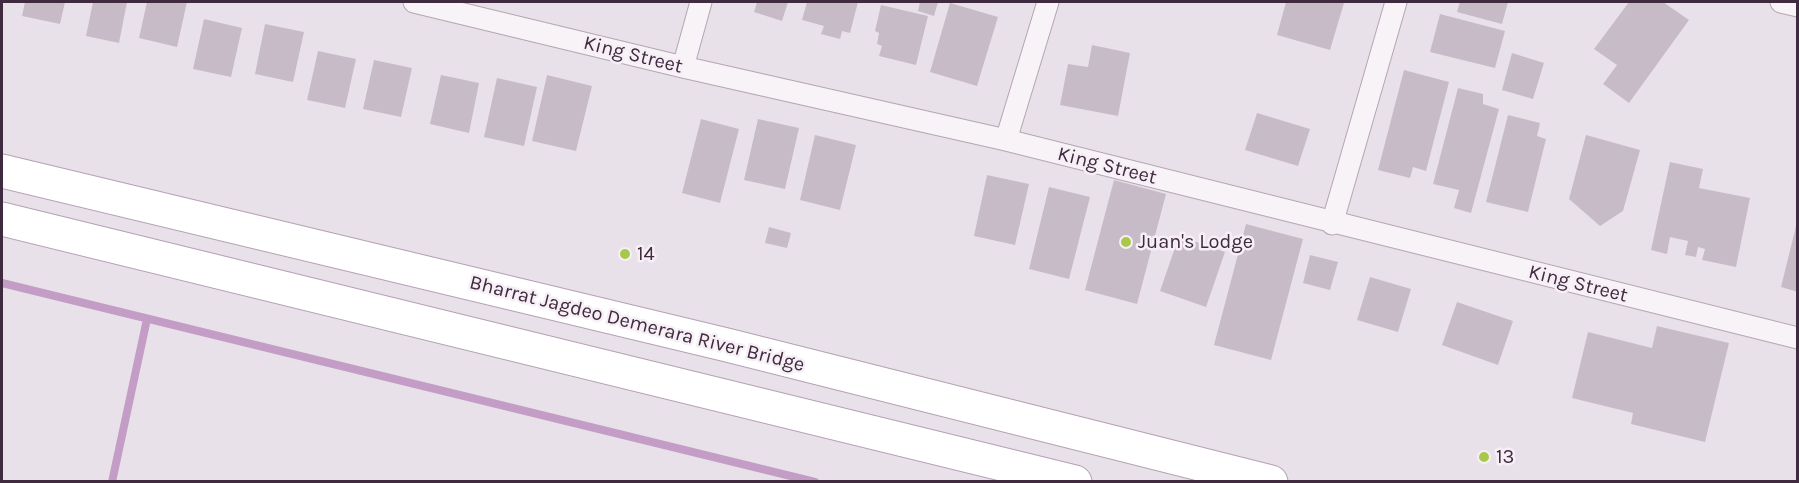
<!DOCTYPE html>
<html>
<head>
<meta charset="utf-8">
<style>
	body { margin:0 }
	#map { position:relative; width:1799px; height:483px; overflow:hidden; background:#e9e1e9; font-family:Karla,sans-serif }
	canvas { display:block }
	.frame { position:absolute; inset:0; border:3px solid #402a3f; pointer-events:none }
</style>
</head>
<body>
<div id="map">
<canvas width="1799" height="483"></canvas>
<div class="frame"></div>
</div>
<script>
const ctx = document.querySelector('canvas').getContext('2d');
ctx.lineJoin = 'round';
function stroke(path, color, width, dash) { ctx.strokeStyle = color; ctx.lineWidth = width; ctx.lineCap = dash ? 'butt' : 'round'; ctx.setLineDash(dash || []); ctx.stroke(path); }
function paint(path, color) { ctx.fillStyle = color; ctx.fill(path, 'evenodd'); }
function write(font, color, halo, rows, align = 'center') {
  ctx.font = font + ' Karla,sans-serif'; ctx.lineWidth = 5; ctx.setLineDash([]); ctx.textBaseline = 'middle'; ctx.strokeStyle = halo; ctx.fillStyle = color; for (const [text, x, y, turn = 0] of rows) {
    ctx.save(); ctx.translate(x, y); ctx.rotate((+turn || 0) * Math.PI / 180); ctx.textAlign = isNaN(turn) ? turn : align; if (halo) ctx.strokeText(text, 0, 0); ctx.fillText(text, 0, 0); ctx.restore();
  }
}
const stream = new Path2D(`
	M2,283L815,482
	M112,482L147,319`);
const building = new Path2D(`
	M25,2H65L60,24L22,16Z
	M93,2H127L119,43L86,36Z
	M147,2H187L177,47L139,38Z
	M757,2H788L782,21L754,12Z
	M807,2H858L850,33L842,31L840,39L821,34L824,26L802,20Z
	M920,2H938L934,16L918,11Z
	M1286,2L1344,3L1330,50L1277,35Z
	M1460,2H1508L1502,24L1457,12Z
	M1629,2H1663L1689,20L1629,103L1603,84L1617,65L1594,49Z
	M950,3L998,17L977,86L930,72Z
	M881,5L928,16L916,65L879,56L882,46L877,44L879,33L875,31Z
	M1440,14L1505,31L1495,68L1430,52Z
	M204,19L242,28L231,77L193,69Z
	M265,24L304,32L293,82L255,74Z
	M1092,45L1130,53L1118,116L1060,105L1068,64L1088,67Z
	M318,51L356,59L345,108L307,100Z
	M1512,53L1544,63L1533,99L1502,90Z
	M374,60L412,68L401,117L363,109Z
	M1404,70L1449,82L1426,171L1413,167L1410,178L1378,170Z
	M441,75L479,83L469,133L430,124Z
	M547,75L592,86L576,151L532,141Z
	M497,78L537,87L524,146L484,137Z
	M1458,88L1483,94V104L1499,109L1471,213L1454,208L1459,190L1433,184Z
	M1257,113L1310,129L1298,166L1245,150Z
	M1508,115L1540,123L1537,136L1546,139L1528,212L1486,202Z
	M701,119L739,129L720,203L682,193Z
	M758,119L799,128L785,189L744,180Z
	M815,135L856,145L840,210L800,200Z
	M1586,135L1640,150L1623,211L1600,226L1569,199Z
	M1670,162L1703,169L1699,188L1750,198L1736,267L1702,260L1705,249L1698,247L1696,257L1685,255L1688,241L1670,237L1667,254L1651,250Z
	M987,175L1029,184L1015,245L974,236Z
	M1114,180L1166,194L1137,304L1085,290Z
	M1049,187L1090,197L1069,279L1029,269Z
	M1797,222L1798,223V292L1781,287Z
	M1246,224L1303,239L1271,360L1214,345Z
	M769,227L791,233L787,248L765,243Z
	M1179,236L1225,252L1206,307L1160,291Z
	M1310,255L1338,262L1330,290L1303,283Z
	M1370,277L1411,289L1398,332L1357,320Z
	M1457,302L1513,321L1498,365L1442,345Z
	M1657,326L1729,343L1705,442L1631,424L1633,413L1572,398L1588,332L1652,348Z`);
const minor = new Path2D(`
	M414,2L683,67L1006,140L1798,338
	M1781,2L1798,6
	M683,67L701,2
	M1006,140L1048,2
	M1332,224L1396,2`);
const primary = new Path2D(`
	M2,171L727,345L1271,482
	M2,219L1075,482`);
const markers = [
	[1126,242,6,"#a8c84b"],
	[625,254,6,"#a8c84b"],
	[1484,457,6,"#a8c84b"]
];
const streetNames = [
	["King Street",633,55,14],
	["King Street",1107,166,14],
	["King Street",1578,284,14],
	["Bharrat Jagdeo Demerara River Bridge",637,324,14]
];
const poiNames = [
	["Juan's Lodge",1138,242],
	["14",637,254],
	["13",1496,457]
];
stroke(stream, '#c49dc7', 8);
paint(building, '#c8bbc8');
stroke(minor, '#b3a6b3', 23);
stroke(primary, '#b4a1b4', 35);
stroke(minor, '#f7f3f7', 21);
stroke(primary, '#fff', 33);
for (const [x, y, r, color] of markers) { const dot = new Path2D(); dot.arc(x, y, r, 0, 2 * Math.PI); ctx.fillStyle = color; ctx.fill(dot); stroke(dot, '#f6f0f6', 2); }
write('20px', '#402a3f', '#f6f0f6', streetNames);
write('20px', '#402a3f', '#f6f0f6', poiNames, 'left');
</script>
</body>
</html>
